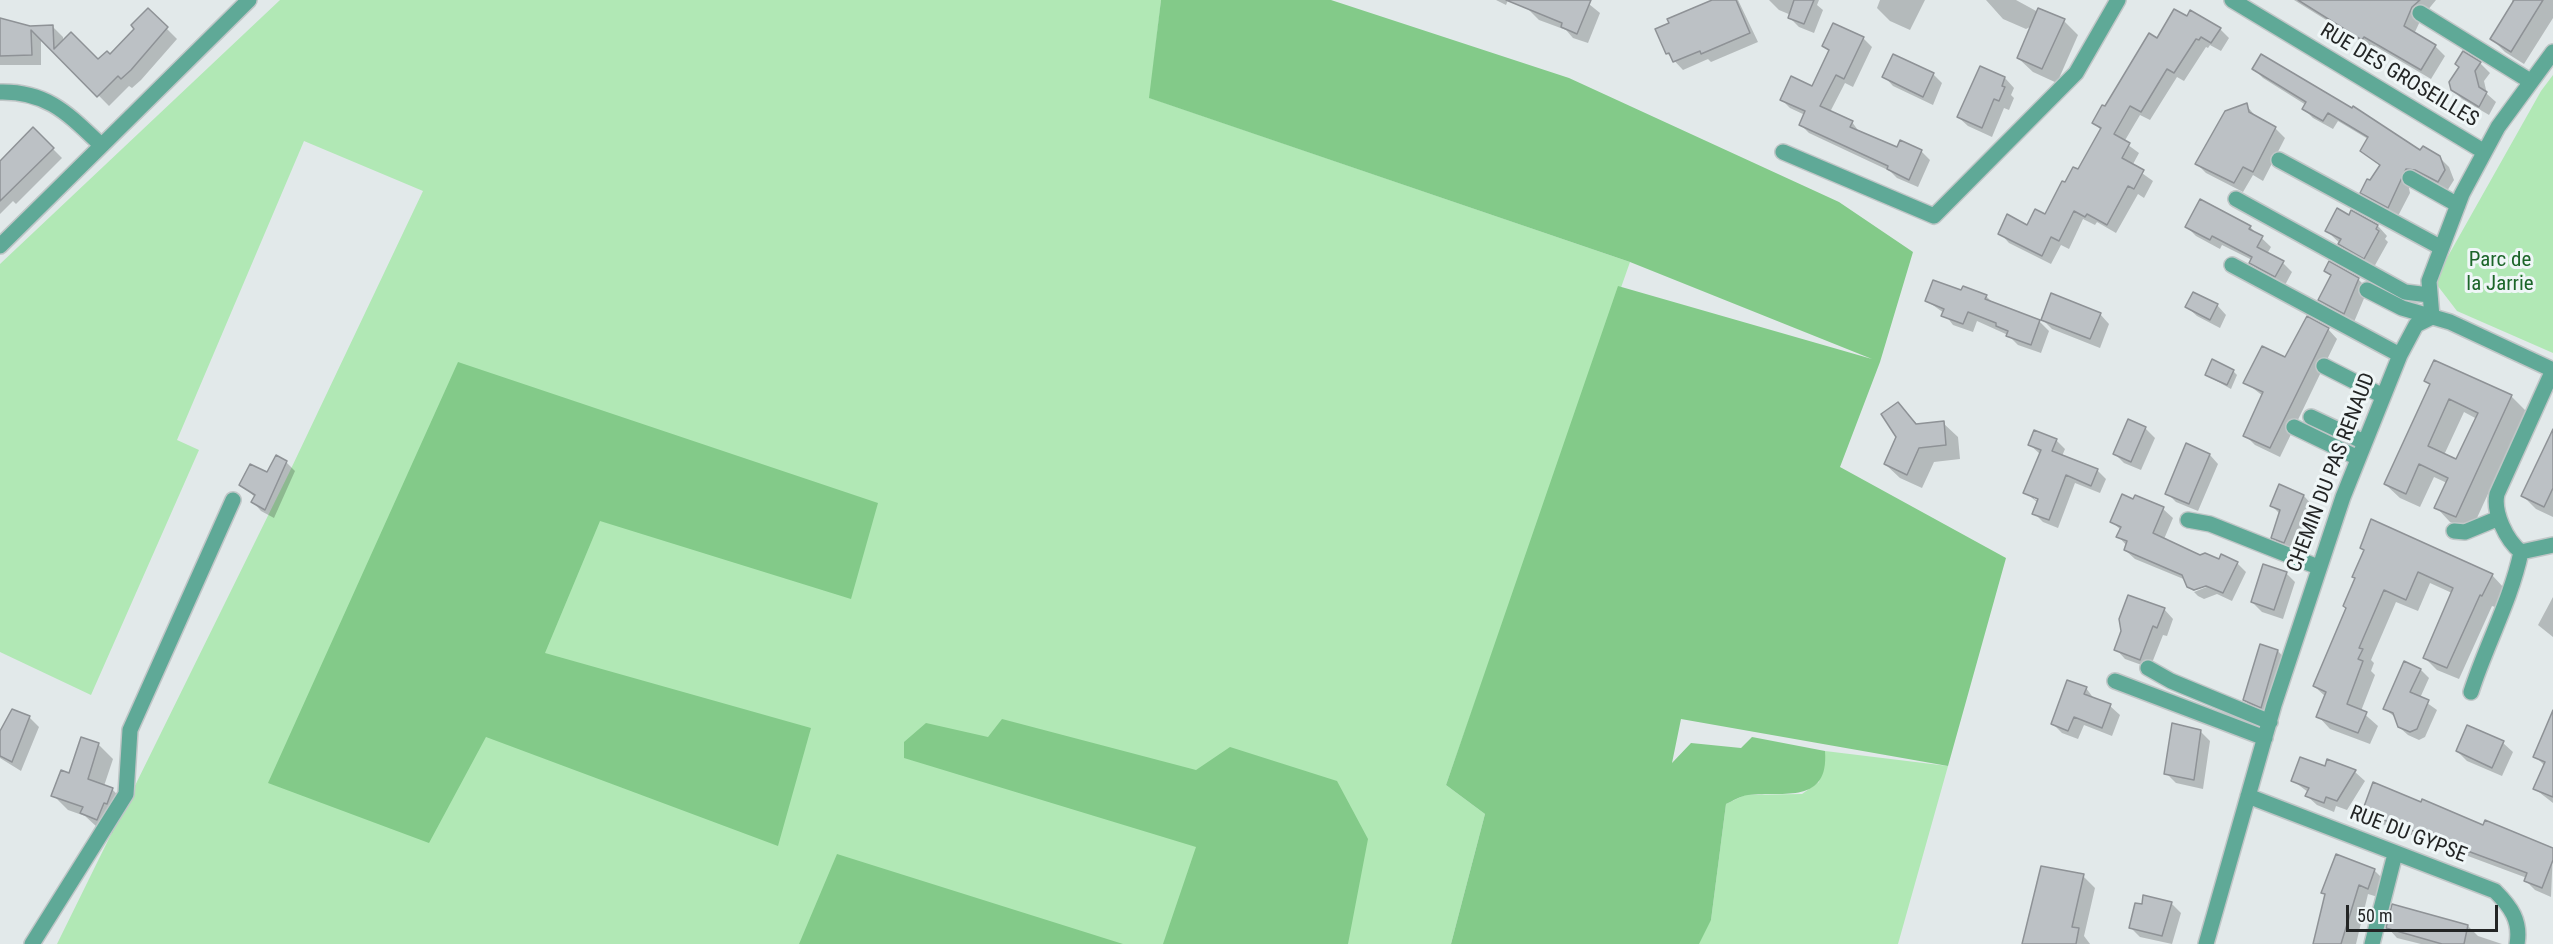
<!DOCTYPE html>
<html>
<head>
<meta charset="utf-8">
<style>
	body { margin:0 }
	#map { position:relative; width:2553px; height:944px; overflow:hidden; background:#e2e9ea; font-family:"Roboto Condensed",sans-serif }
	canvas { display:block }
	.scale { position:absolute; left:2346px; top:905px; width:152px; height:27px; box-sizing:border-box; border:3px solid #232525; border-top:0; padding-left:8px; font-size:18px; line-height:21px; white-space:nowrap; color:#232525; -webkit-text-stroke:4px #eff6f7; paint-order:stroke }
</style>
</head>
<body>
<div id="map">
<canvas width="2553" height="944"></canvas>
<div class="scale">50 m</div>
</div>
<script>
const ctx = document.querySelector('canvas').getContext('2d');
ctx.lineJoin = 'round';
function paint(path, color) { ctx.fillStyle = color; ctx.fill(path, 'evenodd'); }
function stroke(path, color, width, dash) { ctx.strokeStyle = color; ctx.lineWidth = width; ctx.lineCap = dash ? 'butt' : 'round'; ctx.setLineDash(dash || []); ctx.stroke(path); }
function write(font, color, halo, rows, align = 'center') {
  ctx.font = font + ' "Roboto Condensed",sans-serif'; ctx.lineWidth = 6; ctx.setLineDash([]); ctx.textBaseline = 'middle'; ctx.strokeStyle = halo; ctx.fillStyle = color; for (const [text, x, y, turn = 0] of rows) {
    ctx.save(); ctx.translate(x, y); ctx.rotate((+turn || 0) * Math.PI / 180); ctx.textAlign = isNaN(turn) ? turn : align; if (halo) ctx.strokeText(text, 0, 0); ctx.fillText(text, 0, 0); ctx.restore();
  }
}
const green = new Path2D(`
	M280,0H1161L1150,98L1630,262L1446,785L1485,814L1451,944H57L289,473L423,191L304,141L177,440L199,450L91,695L0,652V264Z
	M2553,75V353L2457,311L2434,281L2541,91Z
	M1825,751L1948,766L1898,944H1682L1711,920L1726,804L1745,795L1802,794L1819,782Z`);
const forest = new Path2D(`
	M1161,0H1331L1569,78L1839,202L1913,252L1880,362L1840,467L2006,558L1948,766L1681,719L1672,763L1691,743L1741,748L1752,737L1825,751C1829,805 1784,791 1748,795C1740,796 1733,801 1726,804L1711,920L1699,944H1451L1485,814L1446,785L1618,286L1872,359L1630,262L1149,98Z
	M458,362L878,503L851,599L600,521L545,653L811,728L778,846L486,737L429,843L268,783Z
	M1002,719L1196,770L1230,747L1337,781L1368,839L1348,944H1163L1196,847L904,758V742L926,723L988,737Z
	M837,854L1123,944H799Z`);
const shadow = new Path2D(`
	M1496,0H1584L1600,13L1588,43L1573,38L1566,30L1539,20L1528,9L1508,0L1506,5Z
	M1716,0H1738L1758,42L1711,62L1708,59L1683,70L1667,53Z
	M1769,0H1819L1817,5L1823,10L1814,33L1799,27L1790,18L1791,15L1779,10Z
	M1880,0H1925L1910,30L1890,21L1877,8Z
	M1986,0H2016L2038,12L2064,21L2078,35L2057,83L2033,72L2018,58L2032,26L2026,29L2003,19Z
	M2294,0H2436L2422,17L2414,34L2435,46L2445,56L2431,79L2375,46L2373,49Z
	M2512,0H2553V18L2524,64L2505,52L2492,39L2513,5Z
	M148,10L177,39L141,80L132,88L129,86L109,106L41,37V65H0V20L30,27L52,26L63,37V42L98,61L110,56L136,29Z
	M2187,18L2220,29L2229,38L2221,51L2210,45L2208,48L2206,47L2184,81L2177,77L2150,120L2140,115L2124,142L2139,153L2132,166L2153,181L2144,198L2138,194L2116,233L2097,222L2095,225L2083,219L2069,249L2061,245L2051,264L2009,243L2000,233L2028,227L2045,216L2066,184L2078,171L2101,130L2094,123L2149,35L2158,40Z
	M1863,38L1872,47L1853,87L1845,83L1830,112L1852,122L1860,133L1897,149L1921,151L1930,160L1918,187L1897,178L1890,171L1809,133L1800,124L1805,115L1790,108L1781,99L1813,88L1830,52L1824,46Z
	M2480,63L2490,73L2484,81L2487,94L2496,102L2489,115L2462,99L2452,89Z
	M2254,69L2421,152L2439,157L2449,167L2454,180L2447,191L2414,179L2409,188L2410,193L2398,216L2371,202L2362,192L2380,166L2362,150L2368,139L2338,121L2333,129L2313,118L2304,109L2306,105L2263,78Z
	M1933,74L1942,83L1933,105L1893,86L1884,76Z
	M2005,78L2014,88L2011,95L2014,98L2009,110L2004,108L1992,137L1968,126L1958,117Z
	M2246,105L2257,118L2275,128L2285,138L2263,181L2253,175L2243,192L2206,173L2197,164Z
	M33,129L62,158L16,204L13,201L0,214V163Z
	M2352,212L2378,226L2387,236L2385,239L2388,242L2374,267L2350,253L2327,231L2349,217Z
	M2187,227H2250L2271,247L2267,254L2283,263L2292,272L2285,285L2260,272L2251,263L2252,260L2222,245L2220,249L2196,236Z
	M2326,270L2358,279L2368,289L2354,322L2329,309L2320,300L2332,277Z
	M1961,292L1986,296L1993,303L2039,321L2049,331L2041,353L2018,345L2008,335L1977,321L1973,332L1953,325L1944,313L1927,301Z
	M2217,305L2226,315L2220,328L2197,316L2187,307Z
	M2100,314L2109,324L2100,348L2052,329L2042,319Z
	M2328,329L2337,339L2280,457L2255,445L2245,435L2263,396L2245,382L2286,359Z
	M2434,362L2511,396L2526,411L2471,531L2450,522L2436,507L2447,483L2434,477L2420,507L2400,498L2385,484L2431,386L2426,381ZM2464,412L2477,419L2457,461L2444,455Z
	M2233,371L2237,375L2231,389L2206,375Z
	M1898,404L1918,425L1943,423L1958,437L1960,459L1934,462L1922,488L1900,478L1885,464L1897,436Z
	M2145,428L2155,438L2141,470L2124,463L2115,454Z
	M2553,433V517L2536,509L2523,496Z
	M2056,440L2065,449L2062,456L2097,470L2106,479L2100,493L2075,483L2058,528L2043,522L2034,513L2038,503L2025,492L2040,454L2030,445ZM2034,495L2045,503L2034,499Z
	M2187,445L2210,455L2218,464L2198,511L2176,502L2167,493Z
	M286,462L295,471L274,518L261,511L253,502L255,497L241,485L268,474Z
	M2280,486L2304,496L2313,506L2294,552L2283,547L2273,538L2281,515L2272,506Z
	M2136,497L2163,509L2173,518L2164,539L2200,556L2237,563L2246,572L2232,601L2217,594L2204,599L2198,596L2194,592L2214,584L2213,582L2193,591L2186,580L2135,559L2125,550L2127,546L2118,536L2121,530L2112,522Z
	M2362,548L2492,575L2504,588L2495,607L2492,606L2459,679L2437,670L2424,657L2452,593L2430,583L2418,611L2396,602L2371,660L2374,663L2371,671L2375,675L2361,711L2378,726L2370,744L2330,729L2318,716L2326,697L2314,686L2348,609L2365,551Z
	M2286,573L2295,582L2283,619L2262,612L2252,602Z
	M2553,597V637L2538,625Z
	M2164,609L2173,619L2167,636L2163,635L2150,668L2125,659L2116,649Z
	M2278,651L2287,661L2270,716L2254,710L2245,700Z
	M2421,670L2429,678L2420,698L2437,710L2425,737L2419,740L2408,735L2399,727L2396,718L2385,709Z
	M2086,688L2095,700L2110,706L2120,715L2112,736L2084,725L2078,739L2062,733L2052,723Z
	M2553,712V803L2535,789L2545,766L2535,756Z
	M29,717L39,727L21,771L0,758V734Z
	M2200,731L2210,741L2203,789L2176,783L2166,773Z
	M2503,743L2513,752L2502,776L2467,761L2457,751Z
	M98,744L113,759L104,786L112,789L126,804L112,833L97,827L85,816L68,810L53,795Z
	M2328,761L2355,772L2365,781L2347,810L2336,806L2334,812L2317,805L2307,796L2308,792L2292,780L2326,768Z
	M2364,812L2483,827L2553,849L2551,897L2535,890L2526,881L2527,878L2374,821Z
	M2374,870L2384,880L2378,897L2368,894L2356,944H2314L2326,896L2323,893Z
	M2083,876L2095,888L2084,936L2090,944H2024Z
	M2171,903L2181,913L2172,944L2140,937L2131,928Z
	M2468,926L2478,936L2502,944H2421L2397,938L2388,928Z`);
const building = new Path2D(`
	M1506,0H1591L1577,34L1561,27L1562,23Z
	M1712,0H1736L1750,33L1701,54L1700,51L1673,62L1669,53L1666,54L1655,29L1669,23L1667,19Z
	M1794,0H1814L1804,24L1788,18Z
	M2298,0H2420L2412,7L2404,26L2436,45L2421,70L2364,37L2362,40Z
	M2514,0H2543L2511,52L2490,39Z
	M148,8L168,27L131,70L121,79L118,76L97,97L31,30L32,55L0,56V18L30,26L53,25L54,49L71,32L98,59L107,51L110,54L134,29L131,25Z
	M2038,8L2065,19L2042,69L2017,58Z
	M2174,9L2187,16L2190,10L2221,28L2211,43L2201,37L2199,40L2196,39L2174,73L2167,69L2141,112L2130,106L2114,134L2130,143L2122,158L2144,170L2134,189L2128,186L2107,225L2087,214L2085,217L2074,211L2059,241L2051,237L2042,256L1998,234L2007,214L2027,225L2035,209L2045,214L2062,181L2065,182L2073,167L2078,169L2101,128L2092,123L2102,105L2105,106L2149,33L2157,38Z
	M1833,23L1864,37L1844,79L1836,75L1820,106L1853,121L1850,127L1897,147L1900,140L1922,150L1909,180L1887,169L1888,166L1799,125L1805,111L1780,100L1791,76L1812,86L1829,50L1822,46Z
	M2463,51L2481,62L2475,71L2479,87L2487,92L2479,107L2451,90L2449,82L2459,67L2455,64Z
	M1893,54L1934,73L1923,97L1882,77Z
	M2261,54L2352,108L2353,106L2420,150L2423,146L2440,156L2445,170L2438,182L2415,170L2406,169L2388,208L2360,193L2367,179L2370,180L2380,165L2360,151L2368,137L2328,113L2323,121L2302,109L2306,102L2252,69Z
	M1980,66L2005,77L2002,86L2005,87L1999,101L1994,99L1982,128L1957,117Z
	M2247,103L2249,112L2276,127L2253,172L2243,167L2234,183L2195,164L2225,111Z
	M33,127L54,148L0,201V161Z
	M2200,199L2251,226L2249,229L2263,236L2257,247L2284,261L2275,277L2249,263L2252,257L2212,236L2210,240L2185,227Z
	M2337,208L2349,215L2351,210L2378,225L2376,229L2379,231L2364,259L2338,244L2341,239L2325,231Z
	M2329,261L2359,278L2344,314L2318,300L2331,275L2324,271Z
	M1933,280L1961,290L1963,286L1987,295L1985,299L2040,320L2031,345L2006,336L2008,331L1996,326V323L1968,312L1963,324L1941,316L1944,309L1925,301Z
	M2193,292L2218,304L2210,320L2185,307Z
	M2051,293L2101,313L2090,339L2041,320Z
	M2307,316L2329,328L2270,448L2243,436L2263,392L2243,383L2262,346L2285,357Z
	M2212,359L2234,370L2227,385L2205,375Z
	M2434,360L2512,395L2456,517L2434,508L2448,478L2419,464L2406,494L2384,484L2430,384L2424,381ZM2449,399L2478,413L2456,459L2428,446Z
	M1898,402L1916,424L1944,421L1946,445L1919,448L1907,475L1884,464L1896,437L1881,414Z
	M2128,419L2146,427L2131,462L2113,454Z
	M2553,429V488L2544,507L2521,496Z
	M2034,430L2057,439L2052,451L2098,469L2091,486L2066,475L2049,520L2032,514L2038,499L2023,493L2041,450L2028,445Z
	M2186,443L2210,454L2189,504L2165,494Z
	M276,455L287,461L265,510L251,502L255,495L239,485L250,464L267,472Z
	M2279,484L2304,495L2284,543L2271,538L2280,510L2270,506Z
	M2122,494L2133,499L2135,495L2164,507L2153,533L2200,555L2205,553L2219,559L2221,554L2238,562L2223,593L2206,586L2194,590L2187,587L2182,575L2124,550L2127,541L2116,537L2121,527L2110,522Z
	M2371,519L2493,574L2482,596L2480,595L2447,668L2423,658L2453,588L2418,572L2406,600L2384,590L2359,648L2363,649L2358,659L2363,661L2347,704L2367,712L2358,733L2316,717L2326,692L2313,686L2346,608L2343,606L2355,578L2352,577L2364,550L2360,548Z
	M2263,564L2287,572L2274,610L2251,602Z
	M2128,595L2165,608L2157,628L2153,626L2140,660L2114,650L2121,631L2119,619Z
	M2260,644L2278,650L2261,708L2243,700Z
	M2404,661L2421,669L2410,692L2429,700L2417,729L2410,732L2398,727L2393,713L2383,709Z
	M2067,680L2087,687L2084,694L2111,704L2102,728L2074,717L2068,731L2051,724Z
	M12,709L30,716L12,762L0,756V731Z
	M2553,710V797L2533,789L2545,762L2533,757Z
	M2172,723L2201,730L2194,780L2164,774Z
	M2467,725L2504,741L2492,768L2456,751Z
	M81,737L99,743L88,779L113,788L107,804L104,803L97,820L80,813L83,807L51,796L61,770L69,773Z
	M2300,757L2325,766L2327,759L2356,770L2337,801L2326,797L2324,803L2305,796L2309,788L2291,781Z
	M2373,782L2421,802L2422,799L2483,825L2485,820L2553,848V860L2542,888L2524,881L2527,873L2362,812Z
	M2336,854L2375,869L2368,889L2359,885L2341,944H2313L2325,894L2321,893Z
	M2041,866L2084,874L2072,927L2079,928L2076,944H2022Z
	M2143,895L2172,902L2162,936L2129,928L2135,903L2142,904Z
	M2392,904L2468,925L2464,944H2442L2386,928Z`);
const minor = new Path2D(`
	M2232,0L2483,151
	M2420,13L2530,81
	M0,92C48,91 69,115 101,145
	M1783,152L1934,216L2076,73L2118,0
	M2279,160L2440,247
	M2410,178L2458,205
	M2236,199L2405,292L2429,295
	M0,246L249,0
	M2232,265L2400,355
	M2367,290L2402,308L2450,322L2553,370
	M2432,317L2429,281L2462,194L2498,127L2553,52
	M2324,366L2383,396
	M2553,370L2497,494C2493,512 2506,540 2521,552L2553,545
	M2311,417L2364,442
	M2294,427L2358,458
	M2188,520L2210,524L2318,567
	M2454,531L2465,532L2499,518
	M2148,668L2171,681L2270,722
	M2115,681L2265,738
	M2471,692C2486,645 2511,600 2521,552
	M2248,796L2495,891C2511,907 2521,921 2517,944
	M32,944L126,794L130,730L233,500
	M2206,944L2274,705L2343,497L2400,355L2416,325L2432,317
	M2372,944L2395,854`);
const streetNames = [
	["RUE DES GROSEILLES",2399,76,31],
	["CHEMIN DU PAS RENAUD",2332,473,-69],
	["RUE DU GYPSE",2408,835,21]
];
const parkNames = [
	["Parc de",2500,261],
	["la Jarrie",2500,285]
];
paint(green, '#b1e8b5');
paint(forest, '#83ca89');
paint(shadow, '#0003');
paint(building, '#bcc1c5');
stroke(building, '#8e9296', 1.5);
stroke(minor, '#c0c6c7', 18);
stroke(minor, '#5fa997', 15);
write('21px', '#232525', '#eff6f7', streetNames);
write('21px', '#1c6529', '#eff6f7', parkNames);
</script>
</body>
</html>
